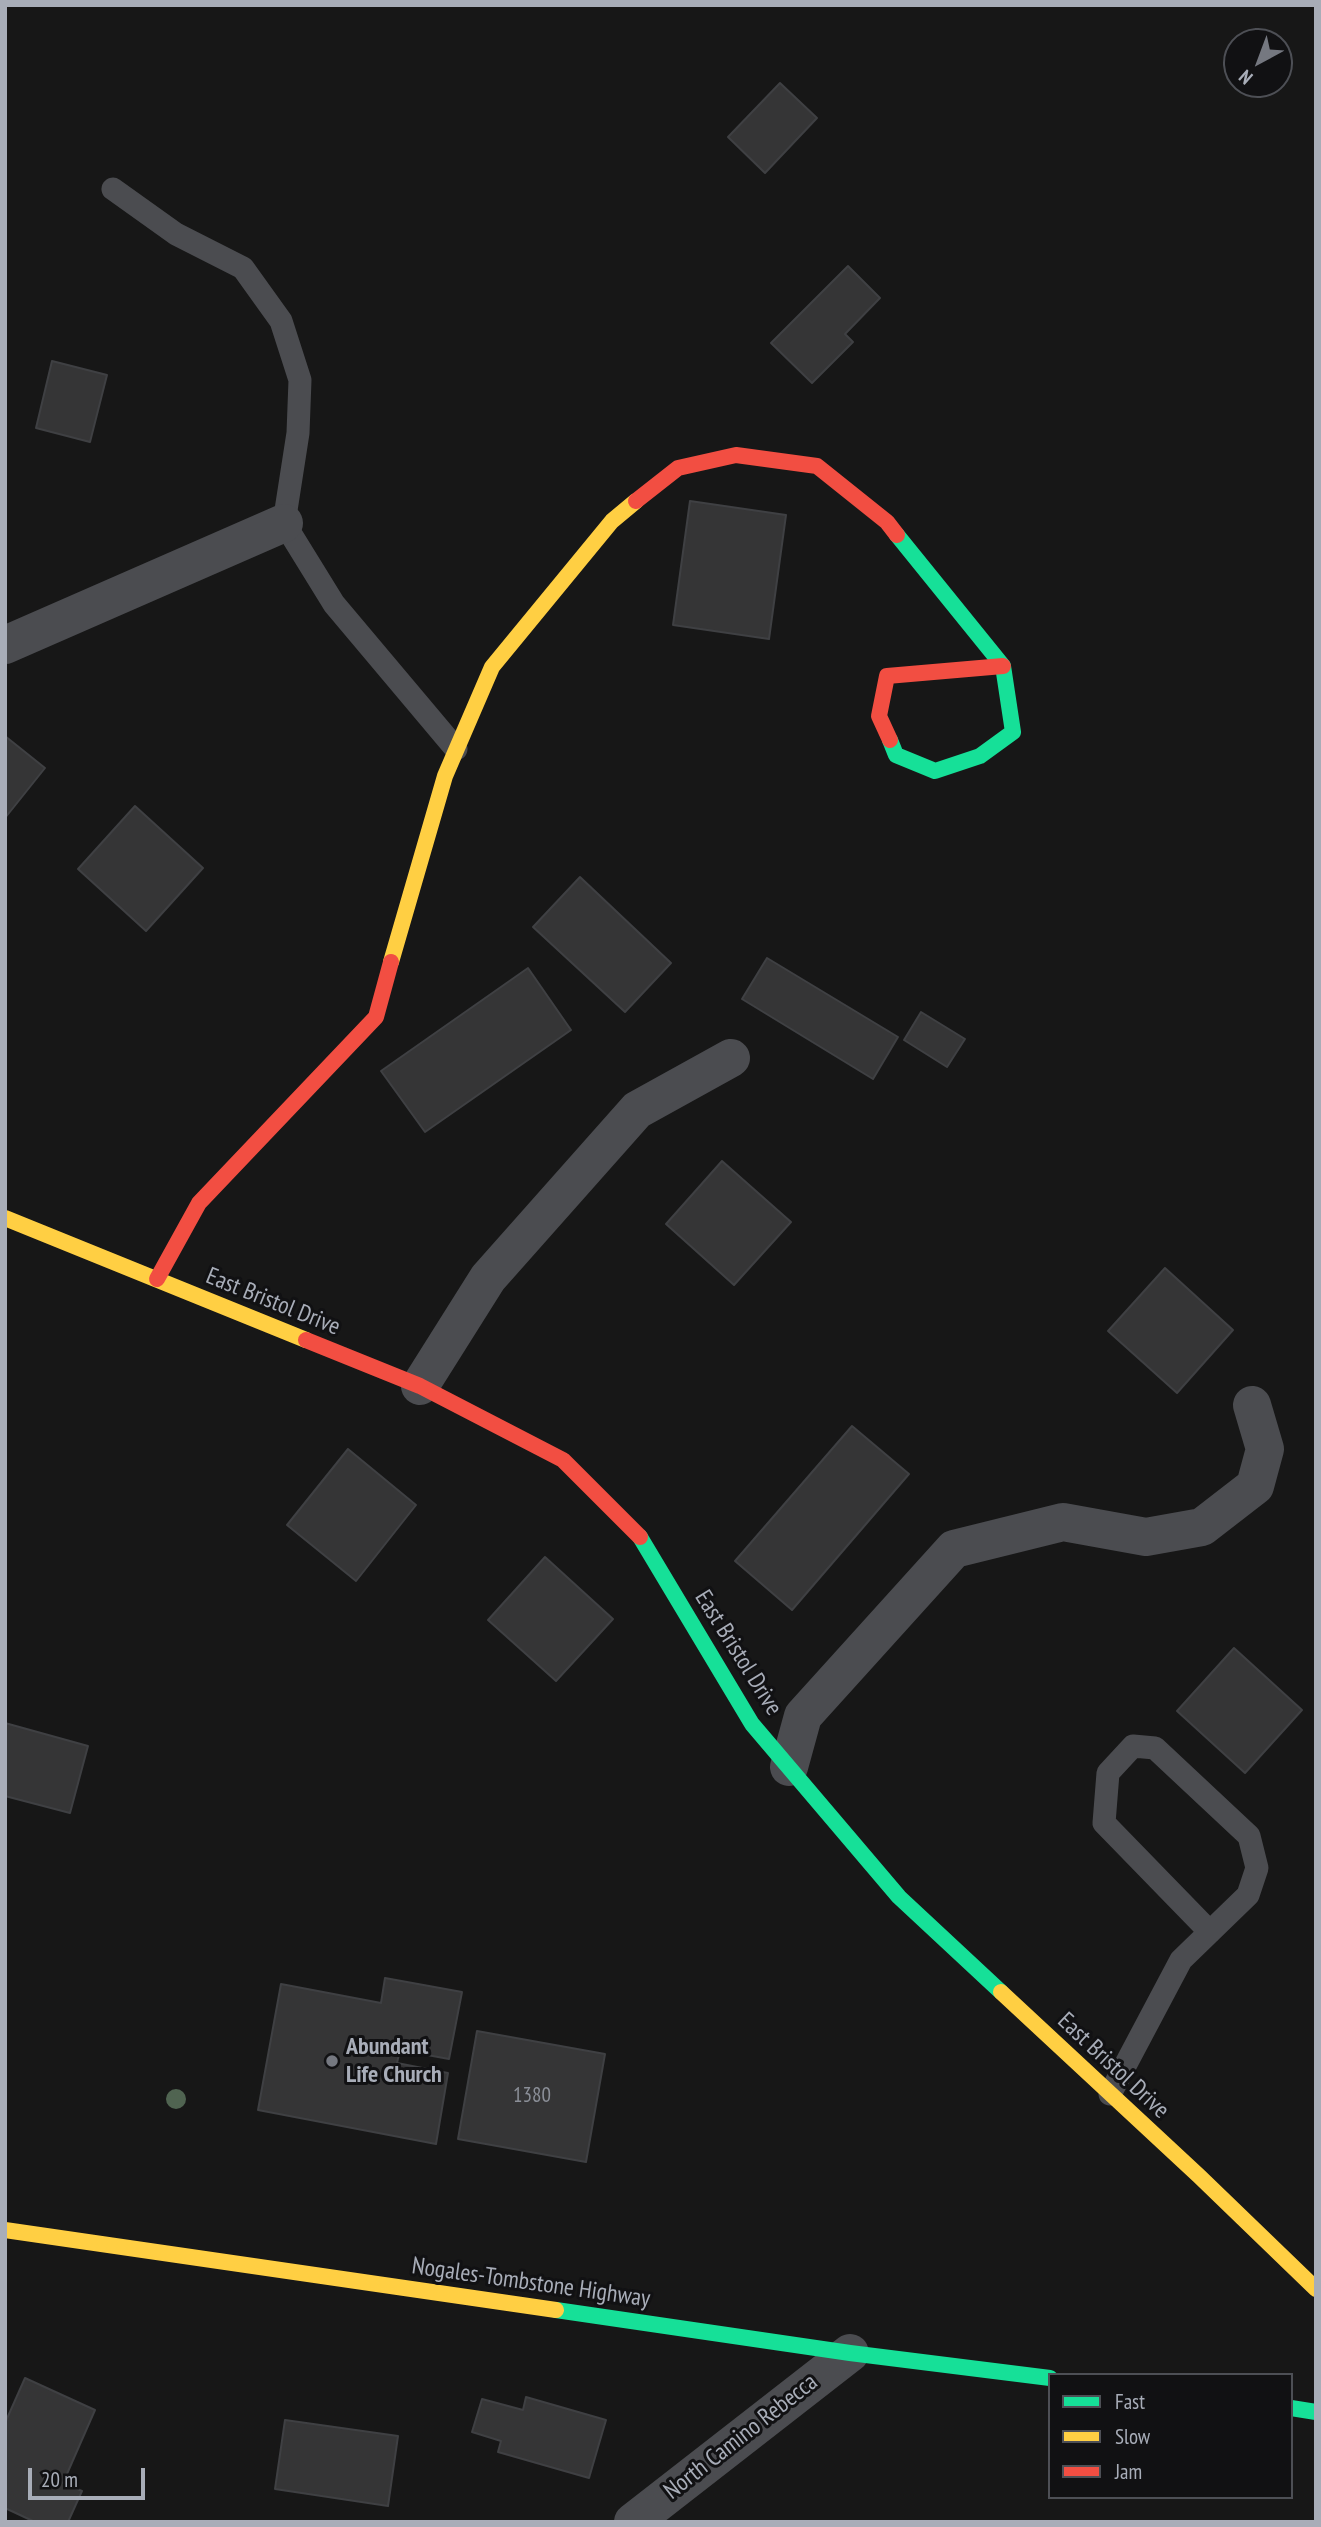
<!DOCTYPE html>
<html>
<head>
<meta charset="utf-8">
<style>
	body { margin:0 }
	#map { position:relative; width:1321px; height:2527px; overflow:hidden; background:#171717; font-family:"PT Sans Narrow",sans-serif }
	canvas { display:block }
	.frame { position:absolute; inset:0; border:7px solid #a8adb8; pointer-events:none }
	.legend { position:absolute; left:1048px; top:2373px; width:245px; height:126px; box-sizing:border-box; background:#111113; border:2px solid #4d4f55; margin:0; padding:9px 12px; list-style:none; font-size:21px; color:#a8adb8 }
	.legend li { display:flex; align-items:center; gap:14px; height:35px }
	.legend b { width:35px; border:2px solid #4d4f55 }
	.north { position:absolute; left:1223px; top:28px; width:70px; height:70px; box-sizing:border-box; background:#111113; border:2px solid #4d4f55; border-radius:50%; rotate:221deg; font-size:19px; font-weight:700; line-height:28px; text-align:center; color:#a8adb8 }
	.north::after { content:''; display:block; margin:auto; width:24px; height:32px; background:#757880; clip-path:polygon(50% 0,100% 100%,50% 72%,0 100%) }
	.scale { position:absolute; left:28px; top:2468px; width:117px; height:32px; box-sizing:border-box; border:4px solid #a8adb8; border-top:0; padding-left:9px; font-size:21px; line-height:24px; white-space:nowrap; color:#a8adb8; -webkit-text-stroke:5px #111113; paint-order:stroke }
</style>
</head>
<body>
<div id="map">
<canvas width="1321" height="2527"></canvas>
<div class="frame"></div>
<ul class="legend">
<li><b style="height:9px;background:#16e098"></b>Fast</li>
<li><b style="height:9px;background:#ffcf43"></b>Slow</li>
<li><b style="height:9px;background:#f24e42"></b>Jam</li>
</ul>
<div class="north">N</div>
<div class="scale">20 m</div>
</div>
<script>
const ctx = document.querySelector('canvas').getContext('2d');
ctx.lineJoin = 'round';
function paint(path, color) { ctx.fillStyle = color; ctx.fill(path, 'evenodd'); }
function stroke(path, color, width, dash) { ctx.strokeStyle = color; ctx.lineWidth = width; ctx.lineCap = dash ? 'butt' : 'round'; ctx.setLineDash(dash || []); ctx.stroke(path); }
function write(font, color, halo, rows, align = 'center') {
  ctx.font = font + ' "PT Sans Narrow",sans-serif'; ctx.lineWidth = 6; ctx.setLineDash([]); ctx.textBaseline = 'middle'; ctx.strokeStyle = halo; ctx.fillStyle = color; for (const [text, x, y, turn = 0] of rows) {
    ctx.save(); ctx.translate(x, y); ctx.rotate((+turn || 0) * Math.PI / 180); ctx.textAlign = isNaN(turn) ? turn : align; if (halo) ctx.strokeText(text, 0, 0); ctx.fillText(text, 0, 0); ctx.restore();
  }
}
const building = new Path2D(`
	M780,83L817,118L765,173L728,137Z
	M848,266L880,298L845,334L853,342L812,383L771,343Z
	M52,361L107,375L90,442L36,428Z
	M690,501L786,515L769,639L673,625Z
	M5,736L45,768L5,818Z
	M135,806L203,868L146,931L78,869Z
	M580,877L671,963L625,1012L533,927Z
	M767,958L898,1037L873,1079L742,999Z
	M528,968L571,1030L425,1132L381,1071Z
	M921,1012L965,1039L947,1067L904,1040Z
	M722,1161L791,1222L734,1285L666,1224Z
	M1165,1268L1233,1330L1177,1393L1108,1331Z
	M852,1426L909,1474L792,1610L735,1561Z
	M348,1449L416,1505L356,1581L287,1525Z
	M545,1557L613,1619L556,1681L488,1620Z
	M1234,1648L1302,1710L1245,1773L1177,1711Z
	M5,1723L88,1746L70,1813L5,1796Z
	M385,1978L462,1992L449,2059L400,2050L397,2063L448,2073L436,2144L258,2110L281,1984L381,2003Z
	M477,2031L605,2054L586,2162L458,2139Z
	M25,2378L95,2410L63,2483L82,2491L68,2522H35L5,2508V2423Z
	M526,2397L606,2420L589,2478L498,2452L501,2441L472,2432L482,2399L523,2410Z
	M285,2420L398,2436L388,2506L275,2489Z`);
const lane = new Path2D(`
	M113,189L176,234L243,268L281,321L300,380L298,433L284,523L334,604L456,749
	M1110,2094L1181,1960L1248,1895L1257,1868L1249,1836L1155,1748L1133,1746L1108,1773L1104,1823L1210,1932`);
const street = new Path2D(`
	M5,645L284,523
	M420,1386L488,1278L637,1110L731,1058
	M789,1767L803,1716L954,1549L1063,1522L1146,1537L1202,1527L1255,1486L1265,1449L1252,1405
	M633,2522L850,2353`);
const fast = new Path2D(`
	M890,740L896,755L935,771L980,756L1013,732L1003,666L897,535
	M640,1537L752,1724L899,1897L1001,1992
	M556,2310L850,2353L1050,2378
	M1291,2408L1316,2412`);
const slow = new Path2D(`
	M391,962L445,776L492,667L612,521L636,501
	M5,1218L306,1340
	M1001,1992L1199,2176L1316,2289
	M5,2230L556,2310`);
const jam = new Path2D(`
	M636,501L678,468L736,455L817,466L887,522L897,535
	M890,740L879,716L887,676L1003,666
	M157,1279L199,1203L376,1017L391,962
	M306,1340L420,1386L563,1460L640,1537`);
const trees = [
	[176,2099]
];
const markers = [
	[332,2061,7,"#757880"]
];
const numberNames = [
	["1380",532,2096]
];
const streetNames = [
	["East Bristol Drive",273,1302,22],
	["East Bristol Drive",738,1653,58],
	["East Bristol Drive",1113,2066,43],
	["Nogales-Tombstone Highway",531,2283,8],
	["North Camino Rebecca",741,2437,-38]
];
const poiNames = [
	["Abundant",346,2047],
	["Life Church",346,2075]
];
paint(building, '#353536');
stroke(building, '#3f4043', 2);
stroke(lane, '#4b4c50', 23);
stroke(street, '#4b4c50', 38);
stroke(fast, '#16e098', 16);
stroke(slow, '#ffcf43', 16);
stroke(jam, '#f24e42', 16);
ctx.fillStyle = '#506451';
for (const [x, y] of trees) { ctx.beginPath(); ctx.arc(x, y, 10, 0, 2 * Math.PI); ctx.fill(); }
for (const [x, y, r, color] of markers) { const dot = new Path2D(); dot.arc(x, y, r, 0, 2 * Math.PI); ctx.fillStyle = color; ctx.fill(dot); stroke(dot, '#111113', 2.5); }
write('21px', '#8b8f98', null, numberNames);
write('24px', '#a8adb8', '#111113', streetNames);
write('bold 24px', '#a8adb8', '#111113', poiNames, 'left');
</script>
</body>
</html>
